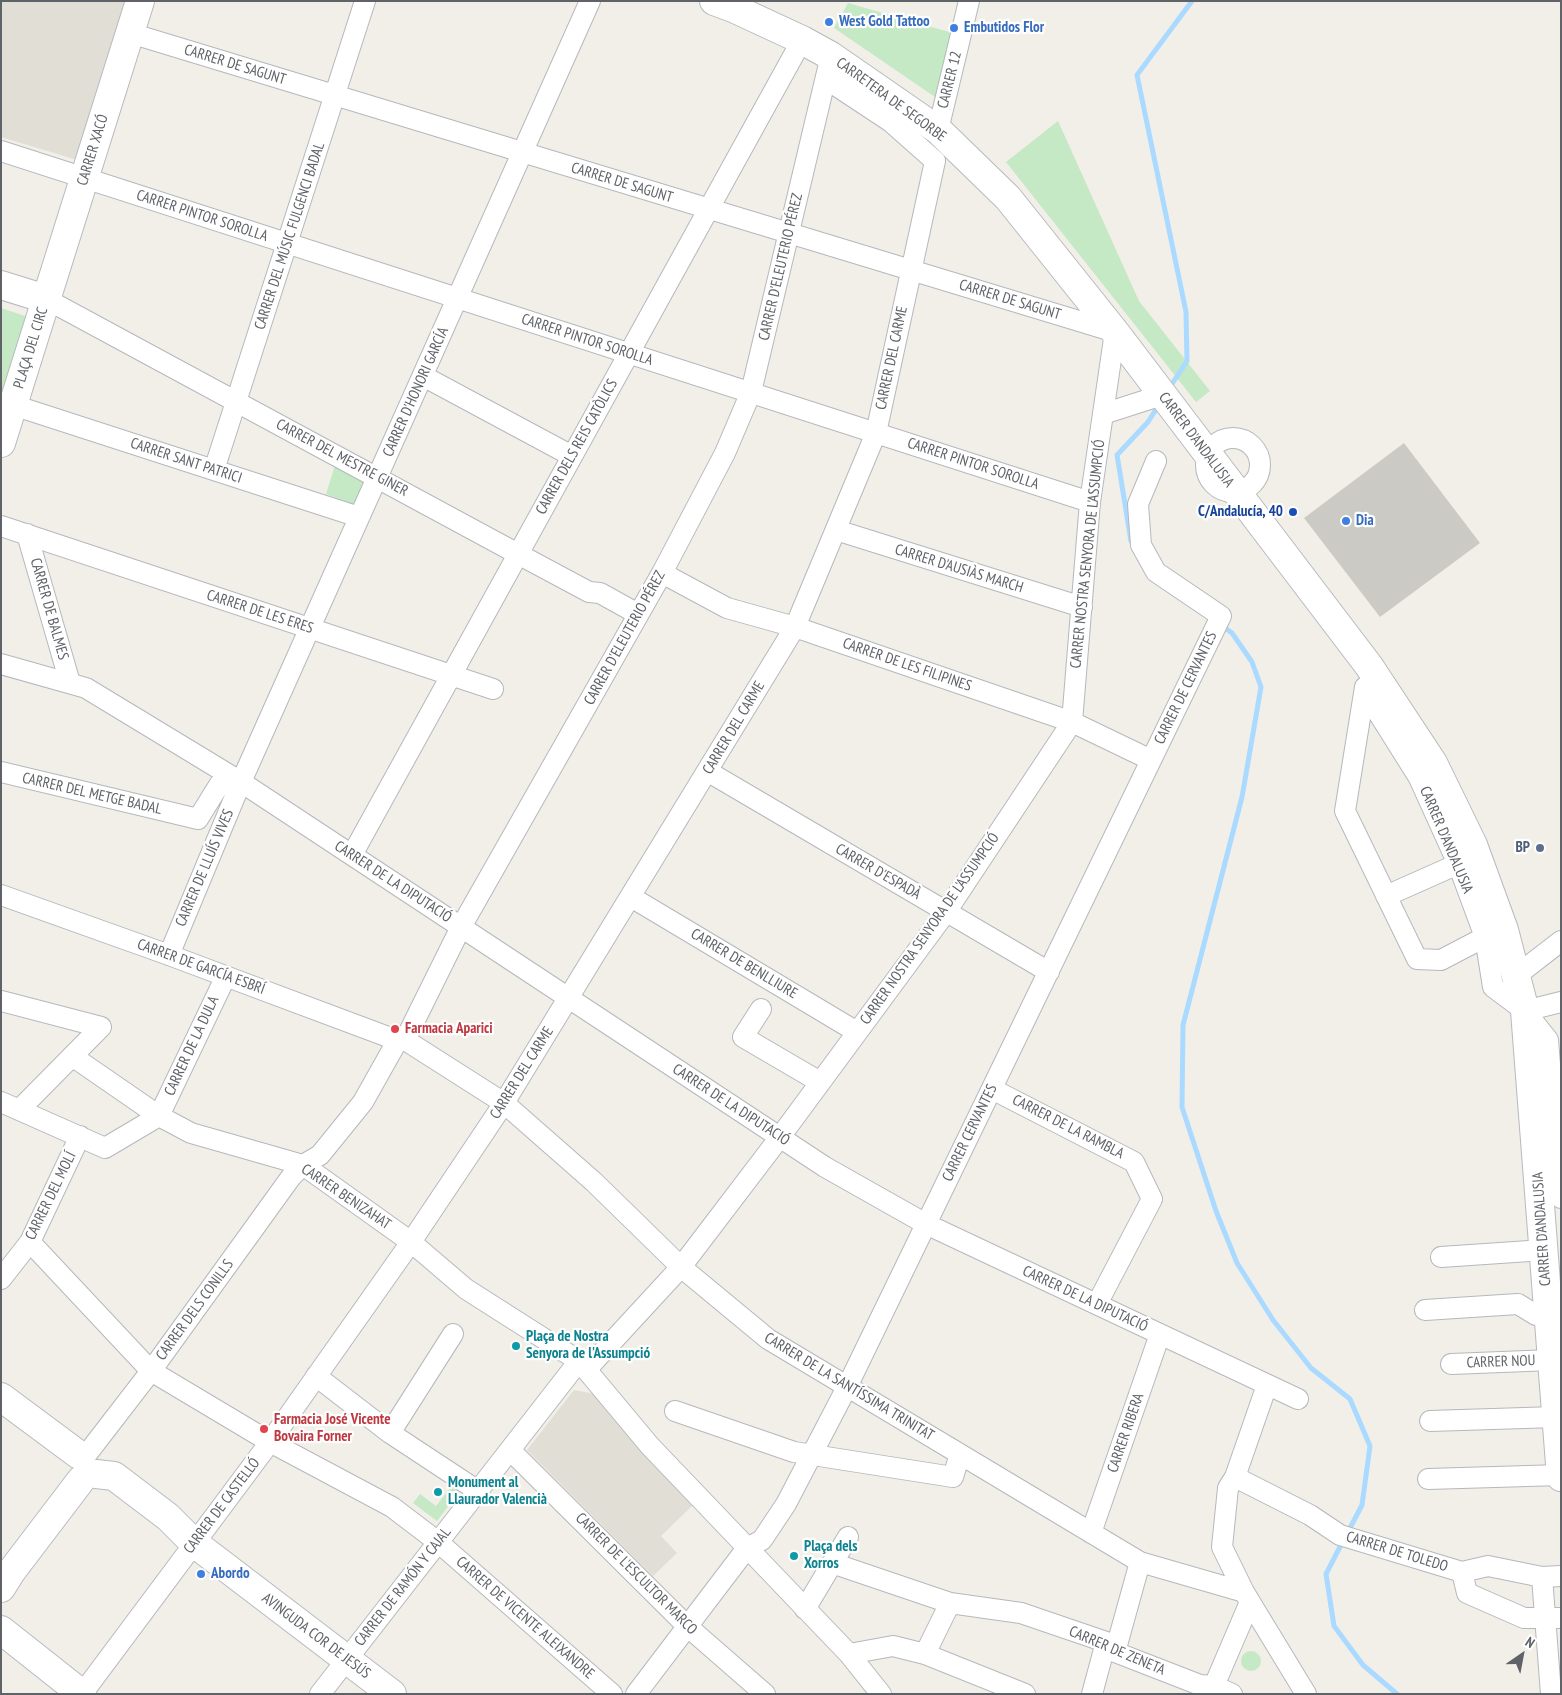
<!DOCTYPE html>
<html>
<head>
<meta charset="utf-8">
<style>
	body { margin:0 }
	#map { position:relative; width:1562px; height:1695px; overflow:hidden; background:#f1efe8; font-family:"PT Sans Narrow",sans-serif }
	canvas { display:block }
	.frame { position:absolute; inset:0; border:2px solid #5f6368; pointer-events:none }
	.north { position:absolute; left:1497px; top:1630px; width:50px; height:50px; -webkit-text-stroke:4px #fff; paint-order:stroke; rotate:33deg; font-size:14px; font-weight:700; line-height:20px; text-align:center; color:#5f6368 }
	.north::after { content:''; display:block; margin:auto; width:18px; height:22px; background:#5f6368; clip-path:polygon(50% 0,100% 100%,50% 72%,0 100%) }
</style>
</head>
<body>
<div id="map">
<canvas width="1562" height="1695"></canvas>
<div class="frame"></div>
<div class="north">N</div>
</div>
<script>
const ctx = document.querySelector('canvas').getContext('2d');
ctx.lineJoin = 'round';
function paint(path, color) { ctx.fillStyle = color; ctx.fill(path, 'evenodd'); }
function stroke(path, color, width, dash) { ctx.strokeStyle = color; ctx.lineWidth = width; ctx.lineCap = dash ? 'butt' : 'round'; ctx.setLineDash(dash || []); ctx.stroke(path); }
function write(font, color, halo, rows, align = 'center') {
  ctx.font = font + ' "PT Sans Narrow",sans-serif'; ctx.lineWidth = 4.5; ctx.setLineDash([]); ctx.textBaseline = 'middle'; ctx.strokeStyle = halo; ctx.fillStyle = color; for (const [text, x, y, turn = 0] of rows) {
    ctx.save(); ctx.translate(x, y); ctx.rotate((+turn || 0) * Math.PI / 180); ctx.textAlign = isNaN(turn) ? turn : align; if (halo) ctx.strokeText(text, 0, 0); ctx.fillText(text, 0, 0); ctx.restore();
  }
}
const education = new Path2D(`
	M1,1H128L77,160L1,137Z
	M574,1390L595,1394L693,1505L661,1536L677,1553L653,1576L527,1450Z`);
const green = new Path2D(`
	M848,3L956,34L938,99L834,28Z
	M1058,121L1139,301L1210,391L1196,402L1006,162Z
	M1,308L28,317L1,398Z
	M336,462L365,478L354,505L326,494Z
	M454,1483L461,1489L437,1521L413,1503L420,1494L436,1506Z
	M1241 1661a10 10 0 1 1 20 0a10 10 0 1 1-20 0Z`);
const stream = new Path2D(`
	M1168,390L1187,361L1186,312L1137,75L1192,1
	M1135,546L1131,541L1117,455L1148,422L1160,403
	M1221,625L1232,633L1252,662L1261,687L1242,797L1183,1025L1182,1107L1216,1211L1237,1263L1273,1320L1311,1368L1350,1399L1370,1446L1362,1505L1348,1532
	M1343,1541L1326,1574L1334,1626L1363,1665L1397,1694`);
const building = new Path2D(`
	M1404,443L1480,543L1380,617L1304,518Z`);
const street = new Path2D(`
	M130,33L1115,332L1090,502L1072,722L946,912L780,1137L681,1267L586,1370
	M938,130L969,1
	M1,151L1090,502
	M46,299L518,554L589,592L600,593L638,614
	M423,376L572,456
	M13,405L359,517
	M1103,414L1162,395
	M1206 465a27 27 0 1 1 54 0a27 27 0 1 1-54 0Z
	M214,470L365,1
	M1,526L493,689
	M836,530L1082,607
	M27,534L70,683
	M662,573L727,608L795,627L1072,722L1151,760
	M1,664L86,688L241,782L825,1167L926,1224L1298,1399
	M1365,687L1345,811L1417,959L1441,960L1485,937
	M1365,692L1419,778L1458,864L1485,937L1493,987L1525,1011L1548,1040L1561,1198
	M707,771L1049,972
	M1,772L198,819L219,785L241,782
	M352,855L802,40
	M1,895L169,955L399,1041
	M1386,896L1458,864
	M631,897L857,1032
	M169,955L241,782L590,1
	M1517,975L1561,941
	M1,1001L101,1027L19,1110
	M761,1009L743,1037L820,1082
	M1525,1011L1561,1002
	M402,1038L504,1103L594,1182L681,1267L768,1339L1140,1562L1244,1592
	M72,1056L159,1116L226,976
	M992,1089L1134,1162L1152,1199L1097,1304
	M1,1102L105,1148L159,1116L191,1133L303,1165L411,1242L466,1289L579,1361L650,1446L849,1654L881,1694
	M30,1242L151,1371L270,1442L392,1507L438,1542L612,1694
	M1441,1257L1544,1250
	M1,1279L30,1242L80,1136
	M1425,1310L1518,1304L1536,1315L1548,1314
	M1451,1364L1552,1360
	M316,1376L390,1433L478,1491
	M1267,1385L1235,1477L1228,1488L1222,1547L1244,1592L1306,1694
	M675,1411L794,1452L953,1477L960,1454
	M1430,1421L1556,1417
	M390,1433L453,1334
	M510,1450L687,1626L765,1694
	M87,1454L151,1371L291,1177L303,1165L320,1155L363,1102L395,1045L409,1032L461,927L662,573L725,453L751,392L828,68
	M1235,1477L1310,1515L1340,1535L1462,1572L1488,1566L1542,1577
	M1428,1479L1561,1475
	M1091,1533L1160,1334
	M832,1563L950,1603L1021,1613L1106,1642L1115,1652L1200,1685L1214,1686L1232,1694
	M1462,1572L1467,1593L1524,1618H1561
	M805,1609L848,1537
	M1115,1652L1140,1562
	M849,1654L893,1646L925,1654L1025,1694
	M925,1654L950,1603
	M1214,1686L1250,1602
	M82,1694L270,1442L411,1242L504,1103L795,627L876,433L935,161L891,122L826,79
	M320,1694L579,1361
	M636,1694L747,1548L762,1540L786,1504L847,1387L1221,616L1156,572L1141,545L1138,504L1156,461
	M1092,1694L1106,1642
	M1551,1694L1542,1577L1561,1576`);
const secondary = new Path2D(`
	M714,1L733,8L802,40L831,56L938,130L1008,198L1115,332L1369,666L1433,763L1473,845L1504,930L1525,1011L1561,1477
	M1,285L46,299
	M1,443L140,1
	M1,1397L79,1455
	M96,1474L114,1476L168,1517L194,1543L392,1694
	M1,1588L11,1572L81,1480
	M1,1630L82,1694`);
const markers = [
	[829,22,5,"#3f7fe0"],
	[954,28,5,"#3f7fe0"],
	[1293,512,5,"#1a4fb4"],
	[1346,521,5,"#3f7fe0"],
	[1540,848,5,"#5c6f8a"],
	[395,1029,5,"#e0444e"],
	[516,1346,5,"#0f9aa8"],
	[264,1429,5,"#e0444e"],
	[438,1492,5,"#0f9aa8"],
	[794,1556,5,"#0f9aa8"],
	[201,1574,5,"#3f7fe0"]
];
const shopNames = [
	["West Gold Tattoo",839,22],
	["Embutidos Flor",964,28],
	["Dia",1356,521],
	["Abordo",211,1574]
];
const streetNames = [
	["CARRER DE SAGUNT",235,65,17],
	["CARRER 12",950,80,-76],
	["CARRETERA DE SEGORBE",891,100,36],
	["CARRER XACÓ",93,150,-73],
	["CARRER DE SAGUNT",622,183,17],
	["CARRER PINTOR SOROLLA",202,216,18],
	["CARRER DEL MÚSIC FULGENCI BADAL",290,236,-72],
	["CARRER D'ELEUTERIO PÉREZ",781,267,-77],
	["CARRER DE SAGUNT",1010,300,17],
	["CARRER PINTOR SOROLLA",587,340,18],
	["PLAÇA DEL CIRC",31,348,-73],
	["CARRER DEL CARME",892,358,-78],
	["CARRER D'HONORI GARCÍA",416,392,-66],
	["CARRER D'ANDALUSIA",1196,440,53],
	["CARRER DELS REIS CATÒLICS",577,447,-61],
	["CARRER DEL MESTRE GINER",342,458,28],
	["CARRER SANT PATRICI",186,461,18],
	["CARRER PINTOR SOROLLA",973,464,18],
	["CARRER NOSTRA SENYORA DE L'ASSUMPCIÓ",1088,554,-84],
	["CARRER D'AUSIÀS MARCH",959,569,17],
	["CARRER DE BALMES",49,609,74],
	["CARRER DE LES ERES",260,612,18],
	["CARRER D'ELEUTERIO PÉREZ",625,638,-61],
	["CARRER DE LES FILIPINES",907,665,19],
	["CARRER DE CERVANTES",1186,688,-64],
	["CARRER DEL CARME",734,728,-59],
	["CARRER DEL METGE BADAL",92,794,13],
	["CARRER D'ANDALUSIA",1446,840,67],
	["CARRER DE LLUÍS VIVES",205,868,-67],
	["CARRER D'ESPADÀ",878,872,30],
	["CARRER DE LA DIPUTACIÓ",393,882,33],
	["CARRER NOSTRA SENYORA DE L'ASSUMPCIÓ",930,929,-55],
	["CARRER DE BENLLIURE",744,964,31],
	["CARRER DE GARCÍA ESBRÍ",201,967,20],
	["CARRER DE LA DULA",192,1046,-65],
	["CARRER DEL CARME",522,1073,-58],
	["CARRER DE LA DIPUTACIÓ",731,1105,33],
	["CARRER DE LA RAMBLA",1068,1127,27],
	["CARRER CERVANTES",970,1133,-64],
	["CARRER DEL MOLÍ",51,1196,-64],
	["CARRER BENIZAHAT",346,1197,34],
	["CARRER D'ANDALUSIA",1542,1229,-94],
	["CARRER DE LA DIPUTACIÓ",1085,1299,25],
	["CARRER DELS CONILLS",195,1310,-54],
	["CARRER NOU",1501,1362,-2],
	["CARRER DE LA SANTÍSSIMA TRINITAT",849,1387,31],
	["CARRER RIBERA",1126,1433,-71],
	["CARRER DE CASTELLÓ",222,1506,-53],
	["CARRER DE TOLEDO",1397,1552,17],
	["CARRER DE L'ESCULTOR MARCO",636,1574,45],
	["CARRER DE RAMÓN Y CAJAL",403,1587,-52],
	["CARRER DE VICENTE ALEIXANDRE",525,1618,41],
	["AVINGUDA COR DE JESÚS",316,1636,37],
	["CARRER DE ZENETA",1117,1651,23]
];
const transitNames = [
	["C/Andalucía, 40",1283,512]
];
const serviceNames = [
	["BP",1530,848]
];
const healthNames = [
	["Farmacia Aparici",405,1029],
	["Farmacia José Vicente",274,1420],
	["Bovaira Forner",274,1437]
];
const cultureNames = [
	["Plaça de Nostra",526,1337],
	["Senyora de l'Assumpció",526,1354],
	["Monument al",448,1483],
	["Llaurador Valencià",448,1500],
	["Plaça dels",804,1547],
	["Xorros",804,1564]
];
paint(education, '#e1ded6');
paint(green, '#c5e8c5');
stroke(stream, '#aadaff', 5);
paint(building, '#cccac5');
stroke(street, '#b5b8bc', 22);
stroke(secondary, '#b6babf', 30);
stroke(street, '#fff', 20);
stroke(secondary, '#fff', 28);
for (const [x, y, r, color] of markers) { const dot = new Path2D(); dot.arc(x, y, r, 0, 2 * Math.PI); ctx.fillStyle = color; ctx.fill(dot); stroke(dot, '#fff', 2); }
write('bold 15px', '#366cbe', '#fff', shopNames, 'left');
write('15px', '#5f6368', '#fff', streetNames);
write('bold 15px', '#164399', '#fff', transitNames, 'right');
write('bold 15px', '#4e5e75', '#fff', serviceNames, 'right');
write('bold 15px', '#be3a42', '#fff', healthNames, 'left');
write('bold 15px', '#0d838f', '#fff', cultureNames, 'left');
</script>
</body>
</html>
